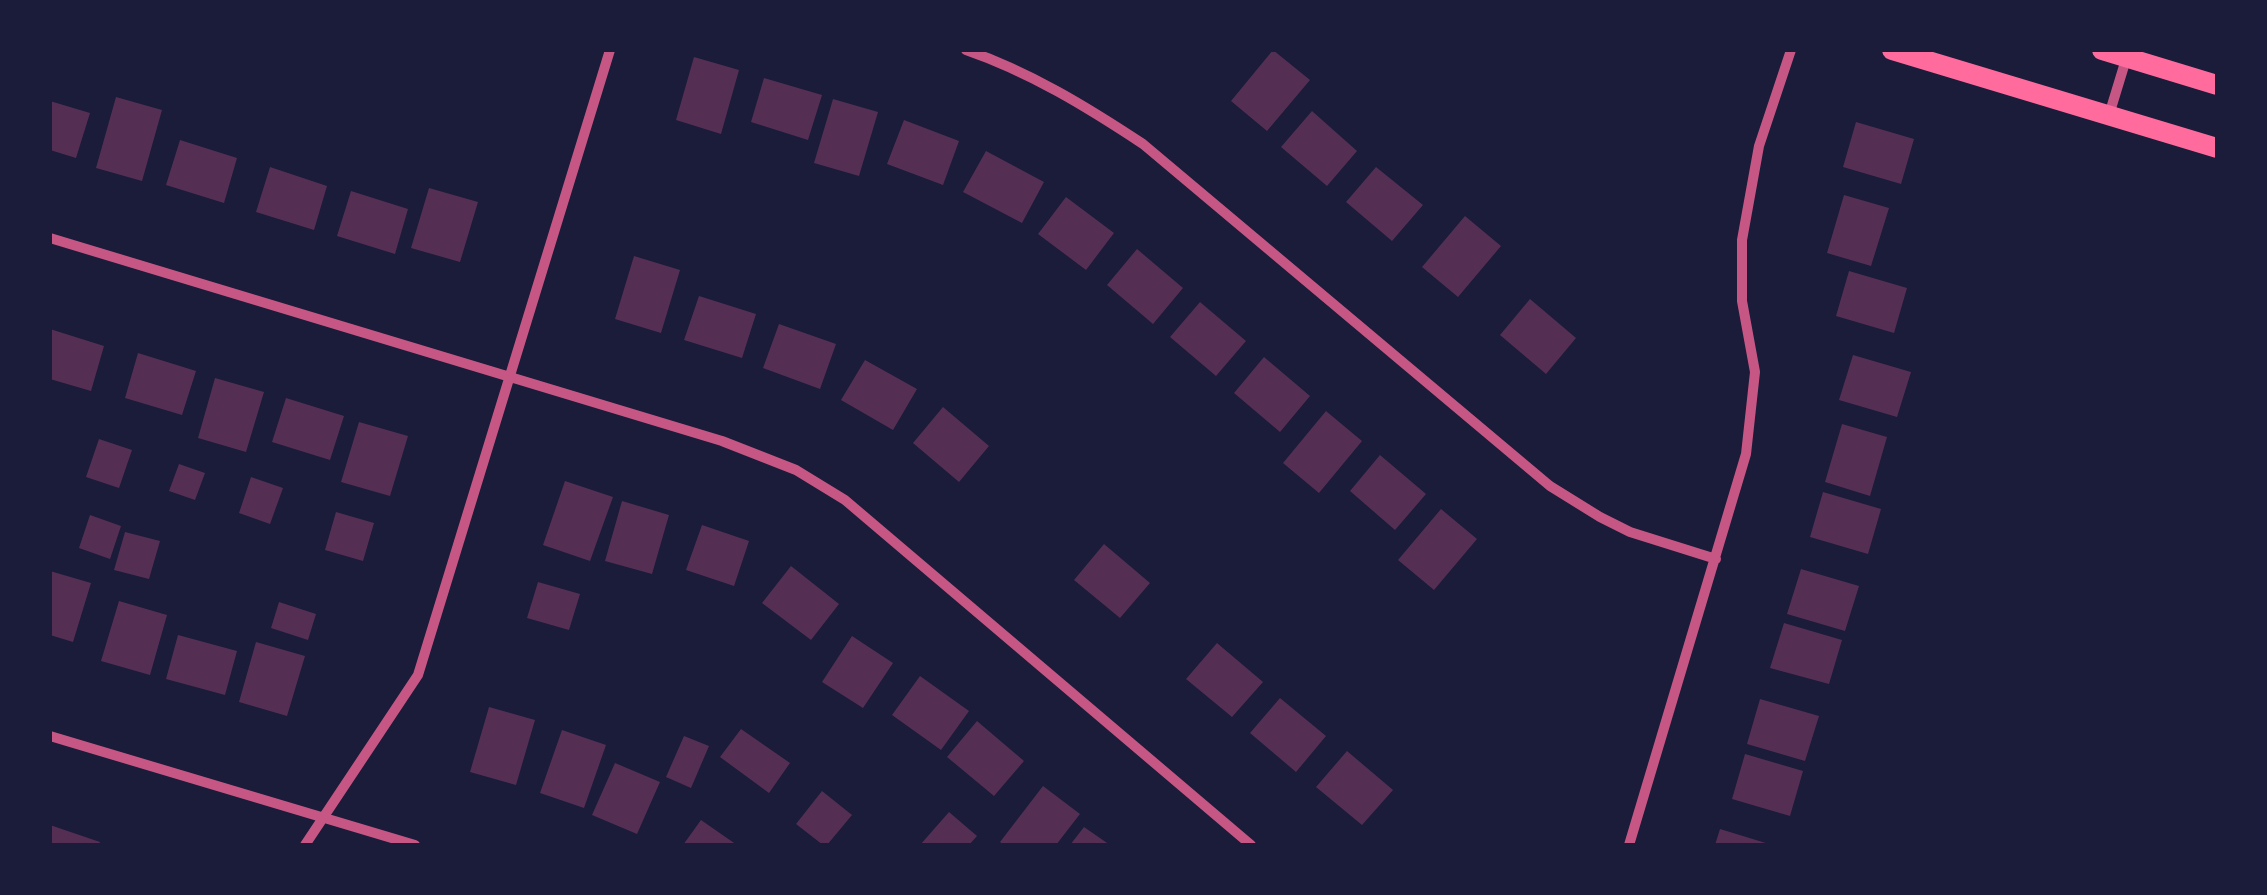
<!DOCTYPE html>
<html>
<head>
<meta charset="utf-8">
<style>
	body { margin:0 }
	#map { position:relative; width:2267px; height:895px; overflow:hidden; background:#1b1b3a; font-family:Overpass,sans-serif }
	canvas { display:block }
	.frame { position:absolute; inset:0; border:52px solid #1b1b3a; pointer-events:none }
</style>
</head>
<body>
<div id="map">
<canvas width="2267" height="895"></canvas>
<div class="frame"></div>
</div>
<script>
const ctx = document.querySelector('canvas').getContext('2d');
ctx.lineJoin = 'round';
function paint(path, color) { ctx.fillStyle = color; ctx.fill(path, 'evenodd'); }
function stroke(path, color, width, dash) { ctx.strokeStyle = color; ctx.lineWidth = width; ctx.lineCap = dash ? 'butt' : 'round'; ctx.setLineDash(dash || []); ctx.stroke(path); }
const building = new Path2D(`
	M1273,50L1310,80L1267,131L1231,101Z
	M694,57L739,70L721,134L676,120Z
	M764,78L822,95L808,140L751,122Z
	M116,97L162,110L142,181L96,168Z
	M833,99L878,112L859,176L814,163Z
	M50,101L90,113L76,158L50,150Z
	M1312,111L1357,151L1327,186L1281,147Z
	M904,120L959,141L943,185L887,164Z
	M1856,122L1914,139L1901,184L1843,167Z
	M180,140L237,158L224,203L166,185Z
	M986,151L1044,182L1022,223L963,192Z
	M270,167L327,186L314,230L256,212Z
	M1376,167L1423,205L1392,241L1346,202Z
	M429,188L478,202L460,262L411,248Z
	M351,191L408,209L395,254L337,236Z
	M1844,195L1889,208L1871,266L1827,253Z
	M1066,197L1114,233L1086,270L1038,234Z
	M1465,216L1501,246L1458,297L1422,267Z
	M1137,249L1183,288L1153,324L1107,285Z
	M634,256L680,270L661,333L615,319Z
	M1849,271L1907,288L1894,333L1836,316Z
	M699,296L756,314L742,358L684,340Z
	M1530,299L1576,338L1546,374L1500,335Z
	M1200,302L1246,341L1216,376L1170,337Z
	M779,324L836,344L820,389L763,368Z
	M50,329L104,346L91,391L50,379Z
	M138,353L196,371L182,415L125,398Z
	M1853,355L1911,372L1897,417L1839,400Z
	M1264,357L1310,396L1280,432L1234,393Z
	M865,360L917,389L893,430L841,400Z
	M215,378L264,392L246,452L198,438Z
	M286,398L344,416L330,460L272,442Z
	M943,407L989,446L959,482L913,443Z
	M1326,411L1362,441L1319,493L1283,463Z
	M359,422L408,436L390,496L341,482Z
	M1842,424L1887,437L1870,496L1825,482Z
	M99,439L132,450L119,488L86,477Z
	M1380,455L1426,494L1395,530L1350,491Z
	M179,464L205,473L195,500L169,491Z
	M251,477L283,488L270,524L239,513Z
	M565,481L613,497L590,561L543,545Z
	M1823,492L1881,509L1868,554L1810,537Z
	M622,501L669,515L652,574L605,561Z
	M1441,509L1477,539L1434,590L1398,560Z
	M336,512L374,523L363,561L325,550Z
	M90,515L121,526L110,559L79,548Z
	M702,525L749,541L734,586L686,570Z
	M125,532L160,541L149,579L114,570Z
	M1104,544L1150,583L1120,618L1074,580Z
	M791,566L839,604L811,640L762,603Z
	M1801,569L1859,586L1845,631L1787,614Z
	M50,571L91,583L73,642L50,635Z
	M538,582L580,594L569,630L527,618Z
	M119,601L167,615L150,675L101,661Z
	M279,602L316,614L308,640L271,628Z
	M1784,623L1842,640L1829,684L1770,668Z
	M178,635L237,651L225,695L166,679Z
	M852,636L893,663L863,708L822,682Z
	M256,642L305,656L287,716L239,702Z
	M1217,643L1263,682L1232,717L1186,679Z
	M920,676L969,711L941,750L892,715Z
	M1280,698L1326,736L1296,772L1250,733Z
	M1760,699L1819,716L1805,761L1747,744Z
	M489,707L535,720L516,785L470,772Z
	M977,721L1024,761L994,796L947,757Z
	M741,729L790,763L769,793L720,757Z
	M562,730L606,745L584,808L540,793Z
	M684,736L709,746L691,788L666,777Z
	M1347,751L1393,790L1362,825L1316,787Z
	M1745,754L1803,771L1790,816L1732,799Z
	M615,763L660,782L637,834L592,815Z
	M1043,786L1080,814L1056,845H1004L1000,842Z
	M822,791L852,815L827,845H823L796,824Z
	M949,812L977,836L969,845H920Z
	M701,820L737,845H683Z
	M50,825L100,842L99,845H50Z
	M1084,827L1110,845H1070Z
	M1720,829L1769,844V845H1715Z`);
const minor = new Path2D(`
	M966,50C1030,72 1087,107 1143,144L1550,486L1600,517L1630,532L1716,559
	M2109,115L2127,56
	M50,238L722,441L796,470L845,500L1251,845
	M50,736L415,845
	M305,845L418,675L610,50
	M1629,845L1746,454L1755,372L1742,301V240L1759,146L1791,50`);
const secondary = new Path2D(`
	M1892,50L2217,148
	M2102,50L2217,85`);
paint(building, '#542f53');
stroke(minor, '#c65784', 10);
stroke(secondary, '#ff6b9d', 20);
</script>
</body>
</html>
